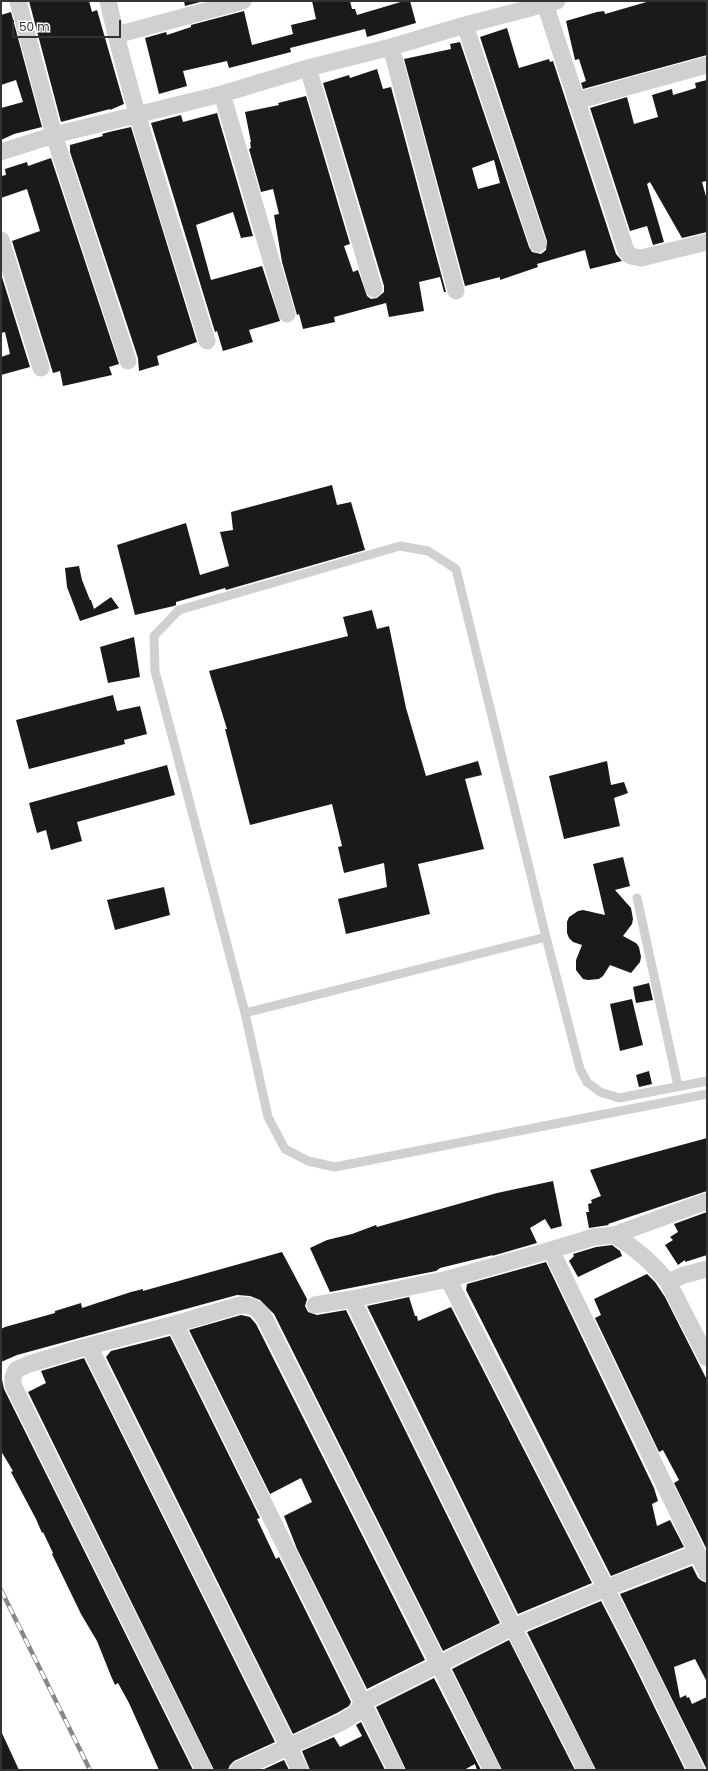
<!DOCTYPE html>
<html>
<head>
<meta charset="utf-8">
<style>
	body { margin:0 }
	#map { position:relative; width:708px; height:1771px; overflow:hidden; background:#fff; font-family:Poppins,sans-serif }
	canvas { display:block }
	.frame { position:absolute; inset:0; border:2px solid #333; pointer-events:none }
	.scale { position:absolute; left:12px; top:20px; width:109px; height:18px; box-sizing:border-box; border:2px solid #333; border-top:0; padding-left:5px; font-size:12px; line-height:14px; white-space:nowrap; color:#333; -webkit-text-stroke:3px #fff; paint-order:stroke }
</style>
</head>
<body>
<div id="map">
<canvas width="708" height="1771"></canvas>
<div class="frame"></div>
<div class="scale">50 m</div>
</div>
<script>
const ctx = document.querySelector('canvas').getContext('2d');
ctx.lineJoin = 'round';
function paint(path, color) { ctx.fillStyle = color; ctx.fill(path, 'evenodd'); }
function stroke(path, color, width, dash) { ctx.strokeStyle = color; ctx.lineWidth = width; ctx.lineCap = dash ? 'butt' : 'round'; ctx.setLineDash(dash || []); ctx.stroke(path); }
const building = new Path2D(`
	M29,1H89L92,12L97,10L124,104L110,110V109L61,122Z
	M184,1H204L185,6Z
	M312,1H350L352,9H355L357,15L404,1H410L416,23L367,37L365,29L290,48L291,52L229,68L227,61L183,71L187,86L159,94L145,38L166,32L167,35L191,27V25L244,11L252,45L293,34L291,25L316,19Z
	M650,1H707V55L583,89L581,83L586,81L579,59L575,60L566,21L597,12L604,11L605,14Z
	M11,12L42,127L14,134L1,140V108L23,102L16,80L1,85V15Z
	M507,28L519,68L549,59L550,62L553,61L616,254L622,261L590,269L585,250L537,264L538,267L500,280V277L465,286L404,59L451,49L450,44L460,42L529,247L532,252L541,254L546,250L547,241L480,37ZM494,160L500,183L478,189L472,168Z
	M377,69L383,89L391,87L446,292H444L440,277L419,282L424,311L389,317L386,303L334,317L335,322L303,329L299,314L297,315L282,262L274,215L279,214L273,189L261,192L249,149L251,148L250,142H251L245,112L279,105L278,103L306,96L350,244L344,246L353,272L358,270L367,296L371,299L377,298L384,292V286L323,83L349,75L350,78Z
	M707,80V181L702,182L707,200V232L682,238L650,182L647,184L664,242L653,245L647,226L630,231L590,108L627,97L634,124L658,117L652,95L672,89L673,95L696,88L695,83Z
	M217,113L253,236L241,238L233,212L196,225L211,280L262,266L280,321L249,330L253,342L223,351L217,331L215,332L151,123L181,115L183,122Z
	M131,127L197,342L157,356L159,365L139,371L138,358L70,152V145L103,136L102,134L109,132Z
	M51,158L119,364L109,367L112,375L63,386L60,371L53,373L12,241L40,231L27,189L1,198V176L6,175L5,169L27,162L28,166Z
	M1,274L30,367L1,375V357L10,354L5,332L1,333Z
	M332,485L337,505L351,502L365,550L226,590L225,588L176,602V605L174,606L135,615L117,545L186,523L200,575L229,566L220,532L233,530L231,512Z
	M79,566L82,580L90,600H91L94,609L111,597L119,608L80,621L67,587L65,568Z
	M372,610L377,629L389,626L406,708L426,776L478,761L482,775L465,779L484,849L418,864L430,914L346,934L338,899L387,887L384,863L344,873L338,847L342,846L332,804L250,825L225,729H227L209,671L348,636L343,617Z
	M134,637L140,677L108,683L100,647Z
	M113,695L117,711L140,706L147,734L124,740L125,744L29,769L16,720Z
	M607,761L611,785L624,782L628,793L614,798L620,826L564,839L549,776Z
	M167,765L175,795L77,822L82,841L51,850L46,830L37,833L29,803Z
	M623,857L630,886L615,890L631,908L633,919L632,924L623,936L636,943L639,947L641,957L640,962L631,973L610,965L603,976L599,979L588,980L583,979L576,970V960L582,945L573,942L569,938L567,933V922L569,917L578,911L583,910L605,915L593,864Z
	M164,887L170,915L115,930L107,900Z
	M649,983L653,1000L636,1003L633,987Z
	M632,999L643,1045L620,1051L610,1004Z
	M649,1071L652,1084L639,1087L636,1075Z
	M707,1138V1191L608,1224L609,1225L589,1228L586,1212H589L588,1204L592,1203L591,1200L601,1196L590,1170Z
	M553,1181L562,1226L551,1229L545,1219L530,1228L537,1243L492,1256L493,1255L440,1268L436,1271L330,1292L310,1248L327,1240L352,1234L376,1225L377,1227L497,1193Z
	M707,1212V1255L685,1262V1260L678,1265L665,1245L673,1240L670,1237L678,1232L674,1224Z
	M612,1245L620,1251L622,1256L578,1277L569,1261L574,1256L573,1254L596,1247Z
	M282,1252L307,1299L305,1306L308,1312L317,1315L346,1310L500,1623L443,1651L274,1314L260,1300L250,1296L237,1295L17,1355L1,1362V1329L5,1327L55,1313V1311L81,1303L82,1308L131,1292L143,1289V1291Z
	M546,1262L654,1488L658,1501L652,1504L657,1526L670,1520L684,1547L611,1576L466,1290L467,1284Z
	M647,1274L655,1282L665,1297L707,1380V1550L674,1483L679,1480L663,1450L659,1452L595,1318L601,1315L594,1299Z
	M409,1297L415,1316H417L418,1321L451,1307L592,1583L518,1614L367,1306Z
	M241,1315L250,1317L256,1324L425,1660L367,1689L297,1549L284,1516L312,1502L301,1478L270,1494L189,1330Z
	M170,1336L260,1518L257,1519L276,1559L279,1557L351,1702L349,1706L337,1713L293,1734L106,1357L111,1351Z
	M84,1358L275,1742L234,1761L230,1765L228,1770H214L28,1392L46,1383L41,1371Z
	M1,1375L4,1389L193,1770H159L129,1703L118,1683L115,1685L111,1676L97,1641L81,1614L52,1554L53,1553L43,1532L42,1533L36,1519L11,1472L13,1471L1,1451Z
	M692,1566L698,1578L702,1581L707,1583V1682L695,1659L674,1667L680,1698L686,1695L687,1698L689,1697L692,1704L707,1697V1770L620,1594Z
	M601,1601L634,1665L685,1770H596L527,1632Z
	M509,1640L575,1770H502L452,1669Z
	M434,1678L481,1770H477L475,1764L464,1770H406L376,1707Z
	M361,1722L385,1770H310L302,1751L334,1737L340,1747L362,1736L356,1725Z
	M1,1731L19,1770H1Z
	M284,1760L289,1770H262Z`);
const lane = new Path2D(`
	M637,898L678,1086
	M245,1013L155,671L154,636L179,610L400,546L428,551L456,569L546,937
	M707,1081L619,1098L600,1092L587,1082L580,1069L546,937L245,1013L268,1117L285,1149L308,1161L335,1167L707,1094`);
const street = new Path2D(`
	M18,1L54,135L128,361
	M108,1C134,115 173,229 207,341
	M545,4L626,251L631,256L641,258L707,242
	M465,25L538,244
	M116,35L243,1
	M391,47L456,291
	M308,68L374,289
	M222,94L287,314
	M576,101L707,65
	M1,152L54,135L222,94L308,68L391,47L465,25L557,1
	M1,240L41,368
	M614,1235L707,1201
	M551,1250L594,1237L614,1235C634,1247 653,1263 668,1282L684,1275L707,1269
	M448,1279L551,1250L707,1573
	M668,1282L707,1358
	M352,1299L513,1627L586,1770
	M315,1305L352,1299L448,1279L643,1661L696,1770
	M175,1324L396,1770
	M89,1346L300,1770
	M204,1770L13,1385V1377L16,1370L29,1364L89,1346L175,1324L240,1305C253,1305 258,1308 265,1319L492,1770
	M238,1770L342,1722L356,1713L362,1703L513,1627L604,1589L697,1553`);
const rail = new Path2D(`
	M1,1590L90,1770`);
paint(building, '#1a1a1a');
stroke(lane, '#d0d0d0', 9);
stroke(street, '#d0d0d0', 17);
stroke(rail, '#888', 4.5);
stroke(rail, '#fff', 3, [9]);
</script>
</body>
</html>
